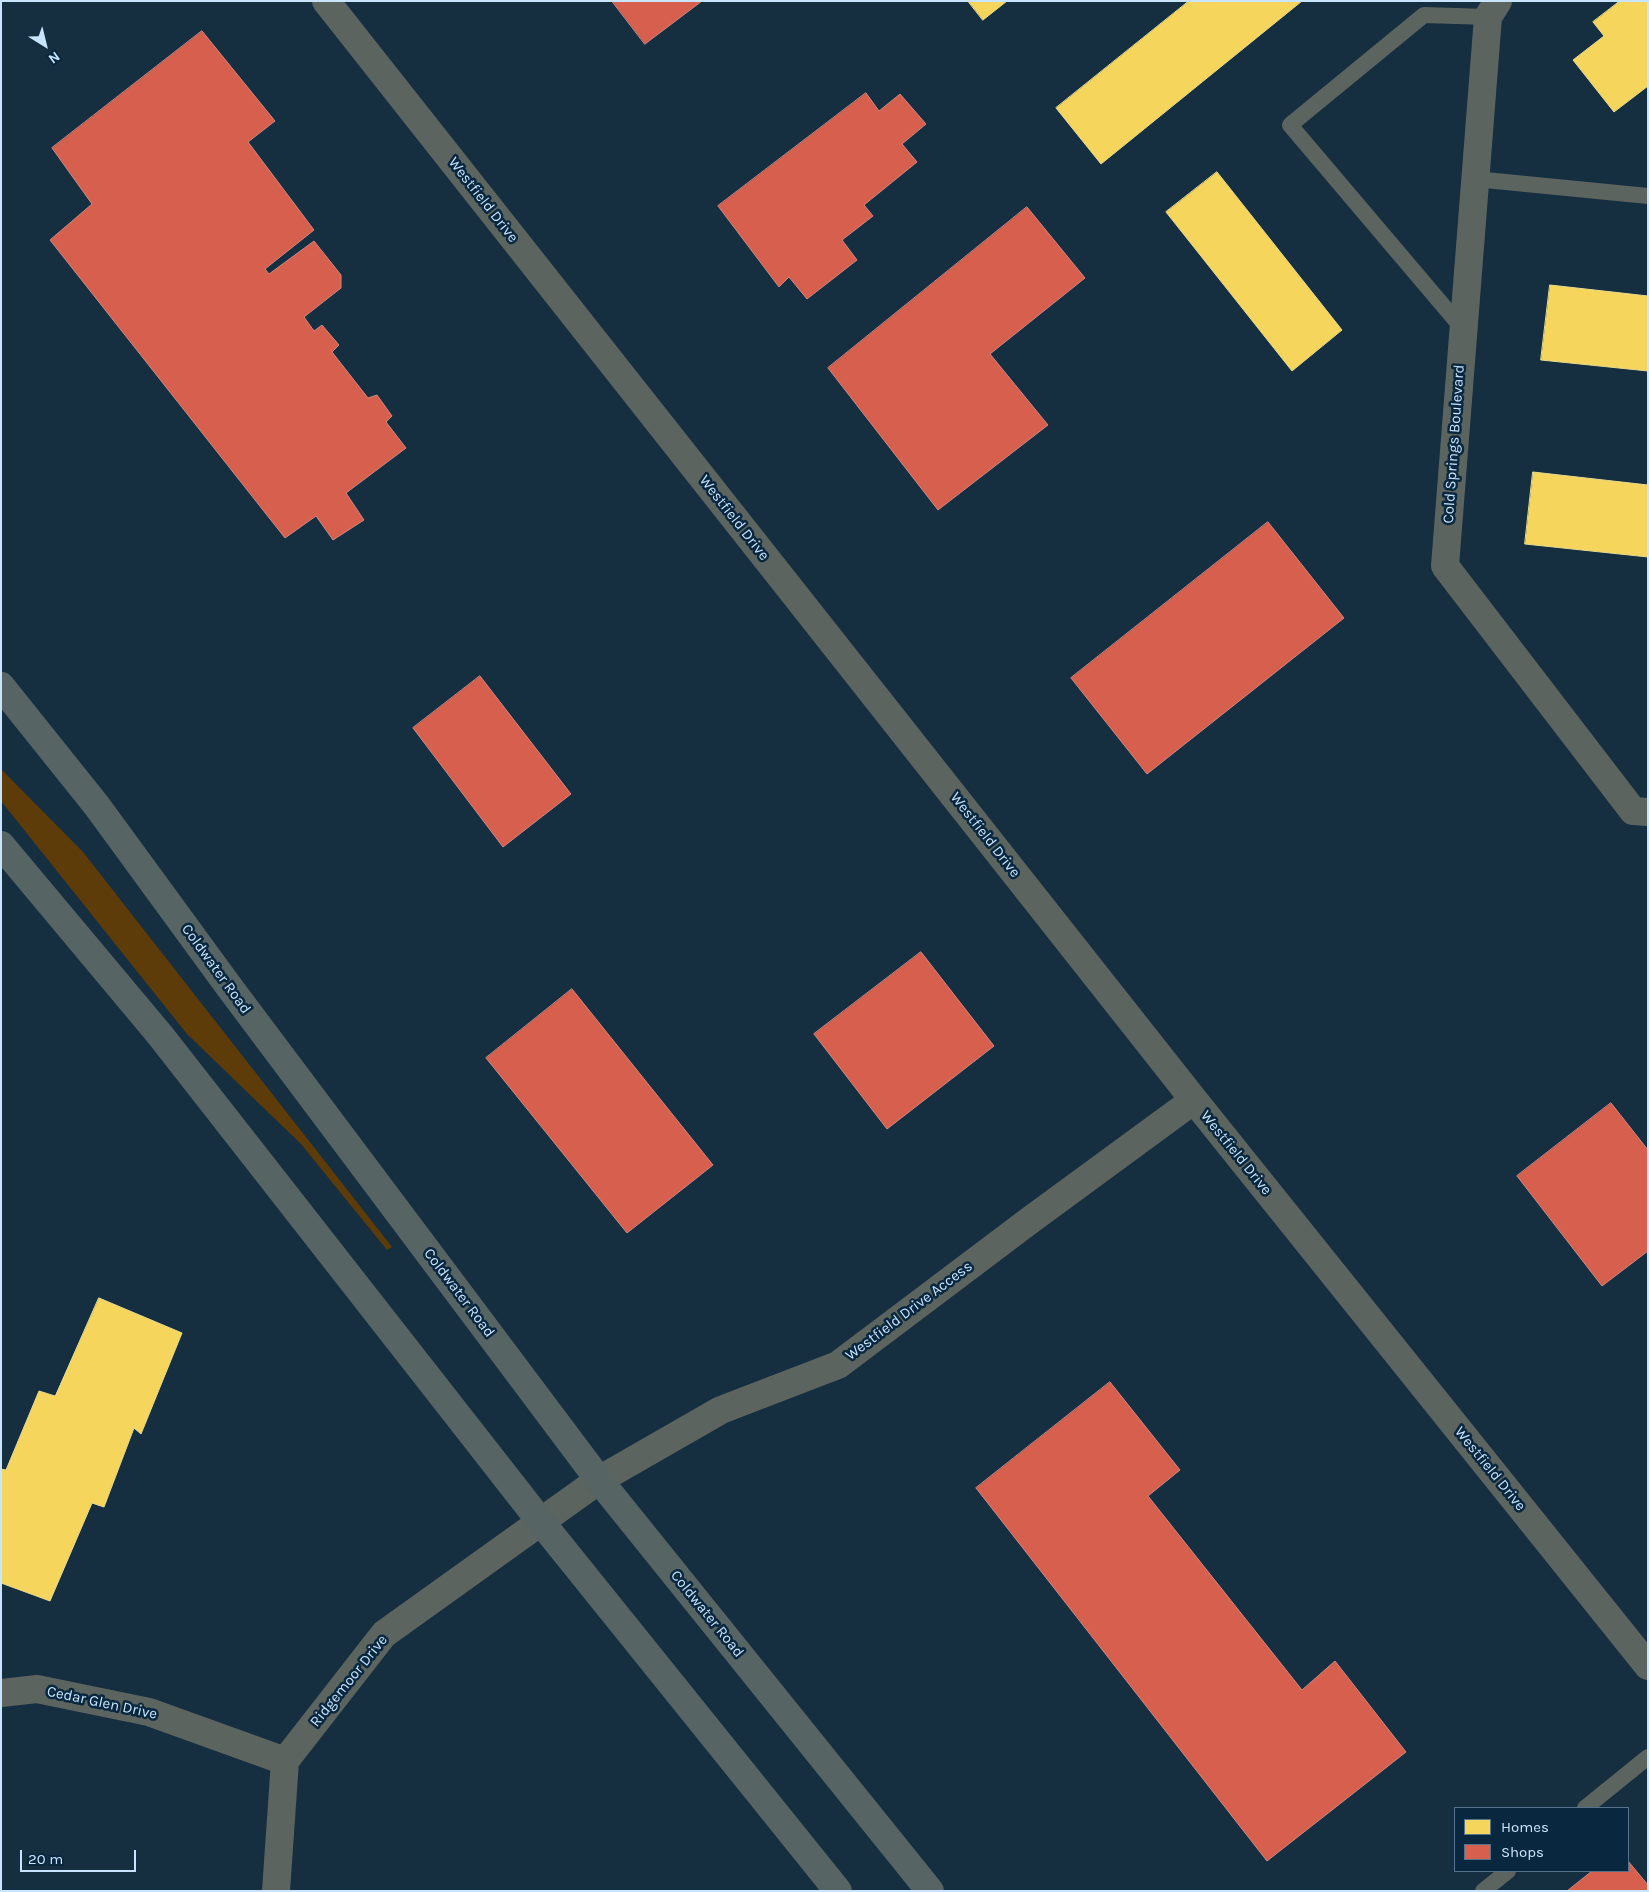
<!DOCTYPE html>
<html>
<head>
<meta charset="utf-8">
<style>
	body { margin:0 }
	#map { position:relative; width:1649px; height:1892px; overflow:hidden; background:#152e40; font-family:Karla,sans-serif }
	canvas { display:block }
	.frame { position:absolute; inset:0; border:2px solid #c8e4fe; pointer-events:none }
	.legend { position:absolute; left:1454px; top:1807px; width:175px; height:65px; box-sizing:border-box; background:#09273e; border:1px solid #55738b; margin:0; padding:6px 9px; list-style:none; font-size:15px; color:#c8e4fe }
	.legend li { display:flex; align-items:center; gap:10px; height:25px }
	.legend b { width:25px; border:1px solid #55738b }
	.north { position:absolute; left:20px; top:20px; width:50px; height:50px; -webkit-text-stroke:4px #09273e; paint-order:stroke; rotate:144deg; font-size:14px; font-weight:700; line-height:20px; text-align:center; color:#c8e4fe }
	.north::after { content:''; display:block; margin:auto; width:18px; height:22px; background:#c8e4fe; clip-path:polygon(50% 0,100% 100%,50% 72%,0 100%) }
	.scale { position:absolute; left:20px; top:1850px; width:116px; height:22px; box-sizing:border-box; border:2px solid #c8e4fe; border-top:0; padding-left:6px; font-size:15px; line-height:18px; white-space:nowrap; color:#c8e4fe; -webkit-text-stroke:4px #09273e; paint-order:stroke }
</style>
</head>
<body>
<div id="map">
<canvas width="1649" height="1892"></canvas>
<div class="frame"></div>
<ul class="legend">
<li><b style="height:14px;background:#f6d55c"></b>Homes</li>
<li><b style="height:14px;background:#d6604d"></b>Shops</li>
</ul>
<div class="north">N</div>
<div class="scale">20 m</div>
</div>
<script>
const ctx = document.querySelector('canvas').getContext('2d');
ctx.lineJoin = 'round';
function paint(path, color) { ctx.fillStyle = color; ctx.fill(path, 'evenodd'); }
function stroke(path, color, width, dash) { ctx.strokeStyle = color; ctx.lineWidth = width; ctx.lineCap = dash ? 'butt' : 'round'; ctx.setLineDash(dash || []); ctx.stroke(path); }
function write(font, color, halo, rows, align = 'center') {
  ctx.font = font + ' Karla,sans-serif'; ctx.lineWidth = 5; ctx.setLineDash([]); ctx.textBaseline = 'middle'; ctx.strokeStyle = halo; ctx.fillStyle = color; for (const [text, x, y, turn = 0] of rows) {
    ctx.save(); ctx.translate(x, y); ctx.rotate((+turn || 0) * Math.PI / 180); ctx.textAlign = isNaN(turn) ? turn : align; if (halo) ctx.strokeText(text, 0, 0); ctx.fillText(text, 0, 0); ctx.restore();
  }
}
const green = new Path2D(`
	M1,769L83,852L392,1247L387,1250L301,1144L187,1034L1,801Z`);
const homes = new Path2D(`
	M968,1H1007L983,20Z
	M1189,1H1302L1101,164L1056,108Z
	M1620,1H1648V86L1614,112L1573,60L1604,36L1593,22Z
	M1217,172L1342,330L1292,371L1166,212Z
	M1550,285L1648,296V371L1541,360Z
	M1533,472L1648,485V557L1525,544Z
	M99,1298L182,1333L141,1434L134,1428L104,1507L92,1503L50,1601L1,1583V1469L6,1470L39,1391L55,1396Z`);
const shops = new Path2D(`
	M612,1H702L645,44Z
	M202,31L275,121L248,142L314,230L265,269L269,274L314,241L341,275V288L304,317L314,331L322,325L339,345L332,352L368,398L377,395L392,416L386,422L406,448L346,493L364,520L333,540L316,516L285,538L50,240L92,204L52,148Z
	M866,93L879,111L900,94L926,124L902,144L917,162L864,205L873,216L842,240L857,260L807,299L789,277L779,287L718,206Z
	M1027,207L1085,278L990,354L1048,425L938,510L828,368Z
	M1268,522L1344,618L1147,774L1071,678Z
	M480,676L571,794L503,847L413,728Z
	M921,952L994,1046L887,1129L814,1034Z
	M572,989L713,1165L627,1233L486,1058Z
	M1611,1103L1648,1150V1251L1602,1286L1517,1176Z
	M1110,1382L1180,1470L1148,1496L1302,1690L1335,1661L1406,1752L1267,1861L976,1488Z
	M1628,1861L1648,1885V1891H1567L1592,1871H1628Z`);
const service = new Path2D(`
	M1475,179L1648,196
	M1463,329L1290,125L1424,15L1488,17
	M1585,1808L1648,1757
	M1483,1891L1508,1871`);
const minor = new Path2D(`
	M326,1L1194,1100L1648,1666
	M1498,1L1488,17L1445,566L1633,811L1648,812
	M1,1693L37,1689L149,1712L285,1761
	M276,1891L285,1761L384,1634L599,1480L721,1410L838,1365L1029,1221L1194,1100`);
const primary = new Path2D(`
	M1,686L97,806L230,988L599,1480L930,1891
	M1,845L160,1035L541,1522L838,1891`);
const streetNames = [
	["Westfield Drive",483,200,52],
	["Cold Springs Boulevard",1454,444,-86],
	["Westfield Drive",734,518,52],
	["Westfield Drive",985,835,52],
	["Coldwater Road",216,969,54],
	["Westfield Drive",1236,1153,51],
	["Coldwater Road",459,1293,53],
	["Westfield Drive Access",909,1311,-37],
	["Westfield Drive",1490,1469,51],
	["Coldwater Road",707,1614,51],
	["Ridgemoor Drive",349,1681,-51],
	["Cedar Glen Drive",102,1703,12]
];
paint(green, '#5e3c09');
paint(homes, '#f6d55c');
stroke(homes, '#e8da8d', 1);
paint(shops, '#d6604d');
stroke(shops, '#d28882', 1);
stroke(service, '#5c645f', 16);
stroke(minor, '#5c645f', 28);
stroke(primary, '#566463', 28);
write('15px', '#c8e4fe', '#09273e', streetNames);
</script>
</body>
</html>
